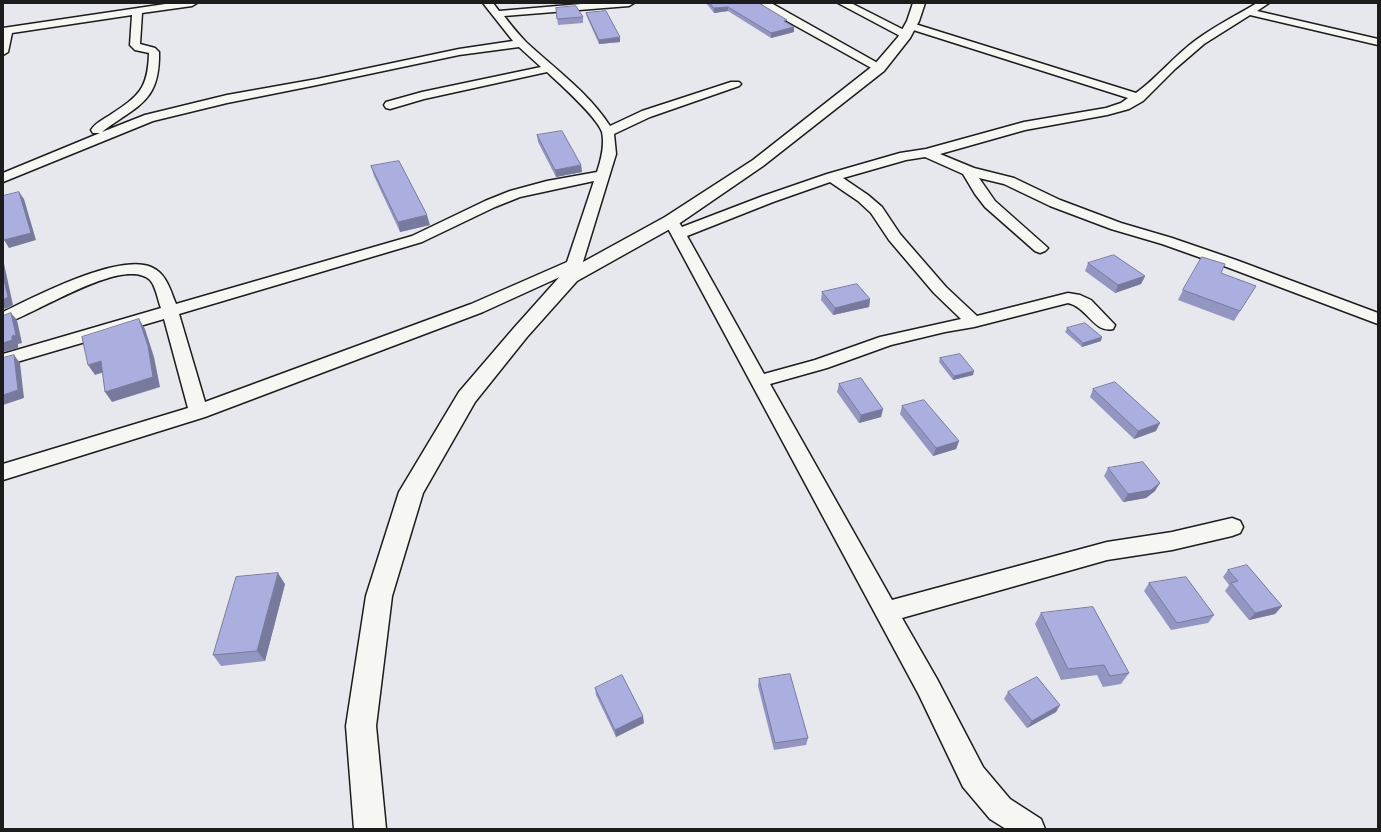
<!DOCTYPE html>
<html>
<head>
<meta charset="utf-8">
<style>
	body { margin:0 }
	#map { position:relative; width:1381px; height:832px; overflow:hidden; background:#e7e8ee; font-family:"Shantell Sans",sans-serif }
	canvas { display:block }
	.frame { position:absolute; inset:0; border:4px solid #1c1c1c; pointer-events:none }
</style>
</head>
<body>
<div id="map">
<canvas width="1381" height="832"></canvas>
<div class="frame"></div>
</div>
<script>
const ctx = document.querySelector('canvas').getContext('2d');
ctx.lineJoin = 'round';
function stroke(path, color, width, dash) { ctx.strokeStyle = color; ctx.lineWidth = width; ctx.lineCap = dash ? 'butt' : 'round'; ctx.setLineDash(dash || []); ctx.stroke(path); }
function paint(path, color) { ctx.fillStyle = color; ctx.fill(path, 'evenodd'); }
const street = new Path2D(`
	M172,3H197L192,6L142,13L140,44L155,48L159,52C160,103 137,105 102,132L145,115L227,95L317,79L459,49L513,41L483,3H493L499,11L593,3H634L629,6L504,16C511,25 518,34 526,42C555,69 588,92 610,126L642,111L731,82H739L741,84L739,86L650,117L614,134L616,154L582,265L576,280L570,282L564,280L562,276L483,312L205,417L3,480V464L188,408L164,319L3,366V354L161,308C158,301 156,286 150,280C123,255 33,316 3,324V312C34,297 118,253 151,267C167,274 170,290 176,304L412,236L485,201L510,191L547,181L597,172C601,160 605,145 602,132C597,117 560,84 547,72L424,99L390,109L386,108L384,105L386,102L422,92L541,67L519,47L459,55L317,85L227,103L153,121L3,182V173L100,133H93L91,130C95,123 104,119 110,115C139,96 148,89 149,53L135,50L130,45L132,15L12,33L8,52L3,55V28ZM594,181L567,262L471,304L205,402L179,314L422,242L495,207L520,197Z
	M760,3H771L883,66L885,68L883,70H875L769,11Z
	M838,3H851L910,33L911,35L910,37H902Z
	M1257,3H1269L1257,11L1378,39V45L1250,15L1204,44L1175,69L1143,101L1129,109L1107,115L1025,130L940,154L974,168L1014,178L1060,200L1121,223L1172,238L1236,260L1378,313V324L1224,266L1162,244L1111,229L1050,206L1004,184L979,178L995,201L1048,248L1045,251L1040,253L1035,251L985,207L975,194L963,174L925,157L906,160L843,178L868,195L882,207L900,234L946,287L977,316L1068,293L1080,295L1091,300L1115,325L1113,329C1095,334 1087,307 1068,303L974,327L945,332L891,345L827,368L770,384L892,600L1107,542L1172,532L1232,518L1240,521L1243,527L1240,533L1232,536L1172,550L1107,560L902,618L937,679L983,767L1010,799L1041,819L1045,829H1006L990,819L963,787L919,695L664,221L666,218L671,217L676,218L682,227L763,196L827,174L900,153L926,149L1024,122L1106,108L1121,103L1128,98L907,28L906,26L907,24H915L1136,93C1157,78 1174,56 1196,40C1215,26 1237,15 1257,3ZM830,182L858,201L871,213L889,240L934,293L961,319L880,337L815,360L764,374L687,236L773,202Z`);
const secondary = new Path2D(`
	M913,3H925L919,21L910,38L884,71L763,166L677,225L577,281L527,337L475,402L423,493L392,596L376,726L386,829H354L346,726L366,596L399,492L459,392L513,329L563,273L665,217L753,160L874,65L898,37L907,21Z`);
const wall = new Path2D(`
	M706,3H759L787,23L794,27V32L771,38L728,11L714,13Z
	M556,8L583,17V23L558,25Z
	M586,13L620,37V42L599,44L587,17Z
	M537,135L581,165L582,172L556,177L538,142Z
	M371,166L430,225L400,232L374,176Z
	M1088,263L1145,276L1141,284L1115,293L1085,271Z
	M1183,290L1250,295L1234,321L1178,300Z
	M822,292L870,299L869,307L833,315L821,300Z
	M1067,328L1101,341L1082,347L1065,332Z
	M940,358L973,375L953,380L939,362Z
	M839,384L883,409L881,417L859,423L837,392Z
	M1093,389L1156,431L1134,439L1090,397Z
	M902,406L959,441L956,449L933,456L900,414Z
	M1108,468L1155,491L1146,498L1123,502L1104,476Z
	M1228,570L1282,606L1275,614L1249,620L1225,591L1229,585L1223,577Z
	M1149,583L1214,615L1208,623L1171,630L1144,591Z
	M285,584L265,661L221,666L213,655Z
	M1041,613L1129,673L1121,684L1103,687L1097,675L1061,680L1035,624Z
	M759,679L808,738L806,745L774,750L758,686Z
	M595,688L644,723L616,737L596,695Z
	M1008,692L1060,705L1056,712L1027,728L1004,699Z`);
const shadedWall = new Path2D(`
	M555,3H572L555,5Z
	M728,7V11L714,13V8Z
	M794,27V32L771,38V33Z
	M620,37V42L599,44V40Z
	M581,165L582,172L556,177L555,170Z
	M19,192L24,199L36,240L9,248L4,240Z
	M427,215L430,225L400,232L398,222Z
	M3,259L13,305L5,309L3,307Z
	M1145,276L1141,284L1115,293L1118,285Z
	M870,299L869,307L833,315L835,308Z
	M11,313L17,320L22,343L18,344V348L3,352V343Z
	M139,319L145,329L154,357L160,387L112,402L105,392Z
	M1102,337L1101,341L1082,347L1083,343Z
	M14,355L20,363L24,398L3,405V395Z
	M101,361L107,371L95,375L88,365Z
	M974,371L973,375L953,380L954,376Z
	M883,409L881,417L859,423L861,415Z
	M1160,423L1156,431L1134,439L1138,431Z
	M959,441L956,449L933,456L936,448Z
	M1160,483L1155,491L1146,498L1123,502L1128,494Z
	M278,573L285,584L265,661L257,651Z
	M1282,606L1275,614L1249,620L1255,613Z
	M1060,705L1056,712L1027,728L1032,721Z
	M643,716L644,723L616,737L615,730Z`);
const building = new Path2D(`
	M710,3H759L787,20L784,21L794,27L771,33L728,7L714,8Z
	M576,6L583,17L557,19L556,8Z
	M606,11L620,37L599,40L586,13Z
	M562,131L581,165L555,170L537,135Z
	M399,161L427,215L398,222L371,166Z
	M19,192L31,233L4,240L3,235V196Z
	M1114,255L1145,276L1118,285L1088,263Z
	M1202,257L1225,264L1221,273L1256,286L1240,311L1183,290Z
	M3,276L8,297L3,300Z
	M857,284L870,299L835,308L822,292Z
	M11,313L16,335L12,336V340L3,343V316Z
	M139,319L148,346L153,377L105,392L101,361L88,365L82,337Z
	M1085,323L1102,337L1083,343L1067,328Z
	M960,354L974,371L954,376L940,358Z
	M14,355L18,390L3,395V358Z
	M861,378L883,409L861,415L839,384Z
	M1115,382L1160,423L1138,431L1093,389Z
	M924,400L959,441L936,448L902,406Z
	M1143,462L1160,483L1151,490L1128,494L1108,468Z
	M1247,565L1282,606L1255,613L1231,583L1238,581L1228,570Z
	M278,573L257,651L213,655L236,577Z
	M1186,577L1214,615L1177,623L1149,583Z
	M1093,607L1129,673L1110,676L1104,665L1068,669L1041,613Z
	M790,674L808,738L775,743L759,679Z
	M622,675L643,716L615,730L595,688Z
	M1037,677L1060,705L1032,721L1008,692Z`);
stroke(street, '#1c1c1c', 3);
stroke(secondary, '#1c1c1c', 3);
paint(street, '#f6f6f2');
paint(secondary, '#f6f6f2');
paint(wall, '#9396c1');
paint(shadedWall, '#787a9d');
paint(building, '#abafe0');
stroke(building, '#787a9d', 1);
</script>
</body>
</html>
